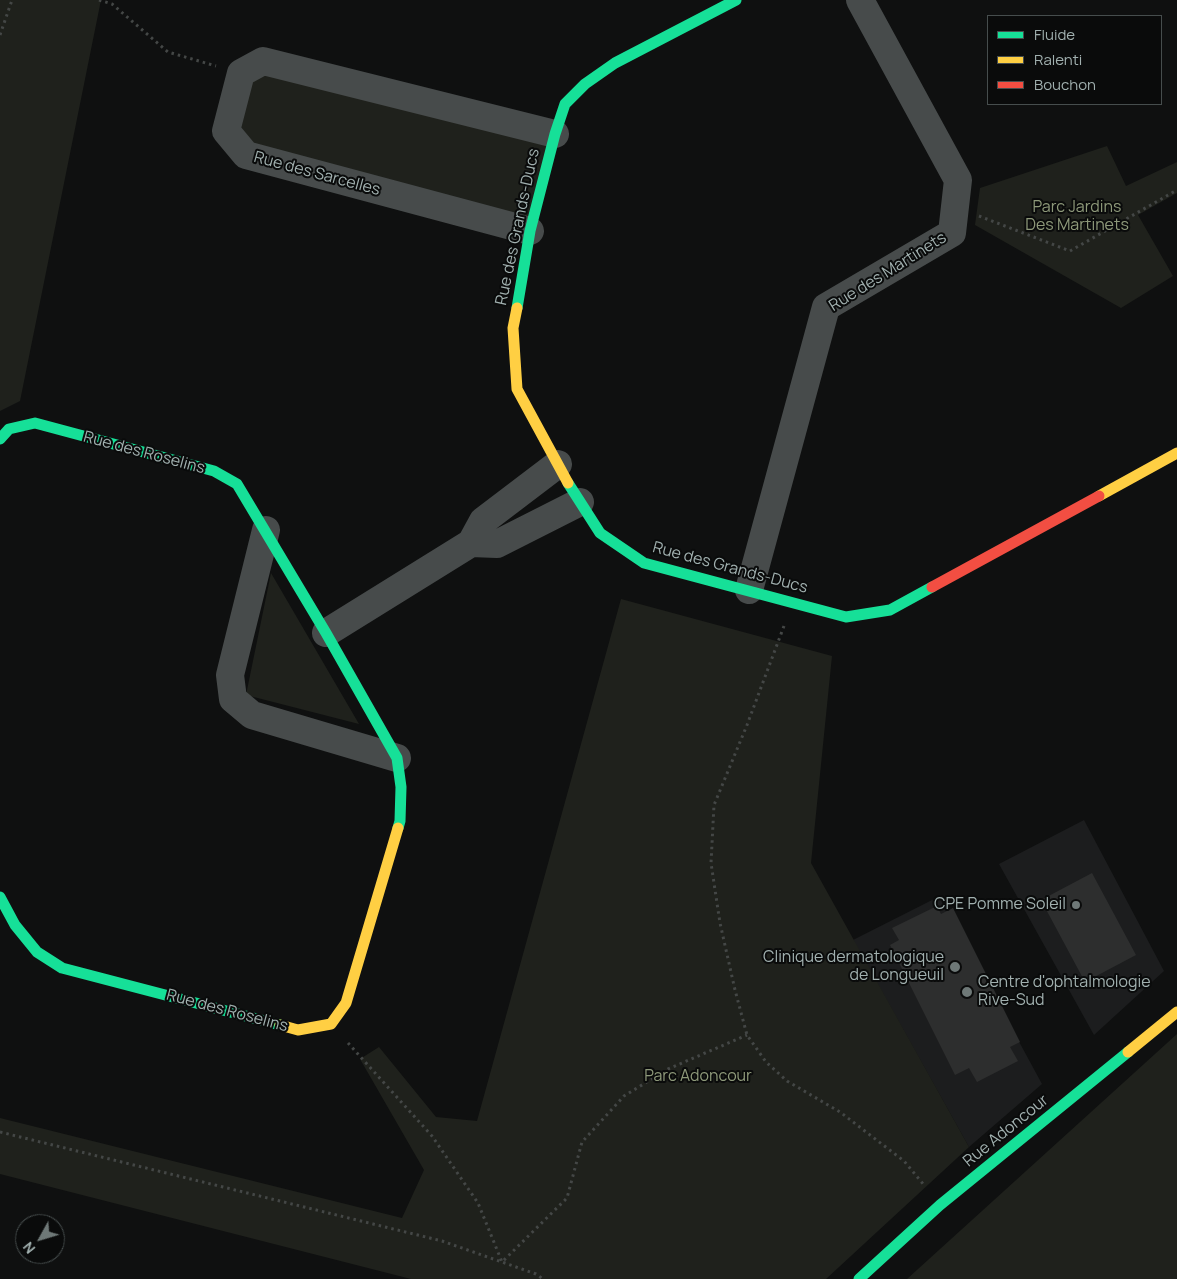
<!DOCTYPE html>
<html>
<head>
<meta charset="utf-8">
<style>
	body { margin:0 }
	#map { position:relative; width:1177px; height:1279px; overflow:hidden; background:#0f1010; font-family:Manrope,sans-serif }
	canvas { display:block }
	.legend { position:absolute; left:987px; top:15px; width:175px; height:90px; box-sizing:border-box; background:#0a0b0b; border:1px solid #464d4d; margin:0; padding:6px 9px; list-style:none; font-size:15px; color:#a1b0af }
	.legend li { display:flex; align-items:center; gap:10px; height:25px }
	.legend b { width:25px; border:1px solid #464d4d }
	.north { position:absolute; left:15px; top:1214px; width:50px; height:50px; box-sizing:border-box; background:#0a0b0b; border:1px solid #464d4d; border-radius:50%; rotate:231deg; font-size:14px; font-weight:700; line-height:20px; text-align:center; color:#a1b0af }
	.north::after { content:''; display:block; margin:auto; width:18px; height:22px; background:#6e7877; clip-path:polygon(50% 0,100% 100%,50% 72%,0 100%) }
</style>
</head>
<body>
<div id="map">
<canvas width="1177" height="1279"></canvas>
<ul class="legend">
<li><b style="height:6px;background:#16e098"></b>Fluide</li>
<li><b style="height:6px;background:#ffcf43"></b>Ralenti</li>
<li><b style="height:6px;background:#f24e42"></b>Bouchon</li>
</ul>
<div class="north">N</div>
</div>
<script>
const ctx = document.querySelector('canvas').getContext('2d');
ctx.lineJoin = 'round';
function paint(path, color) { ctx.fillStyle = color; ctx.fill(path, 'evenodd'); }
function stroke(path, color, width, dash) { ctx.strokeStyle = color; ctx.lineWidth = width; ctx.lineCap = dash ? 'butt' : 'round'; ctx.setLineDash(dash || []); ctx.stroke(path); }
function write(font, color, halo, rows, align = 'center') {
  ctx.font = font + ' Manrope,sans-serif'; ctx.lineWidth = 4; ctx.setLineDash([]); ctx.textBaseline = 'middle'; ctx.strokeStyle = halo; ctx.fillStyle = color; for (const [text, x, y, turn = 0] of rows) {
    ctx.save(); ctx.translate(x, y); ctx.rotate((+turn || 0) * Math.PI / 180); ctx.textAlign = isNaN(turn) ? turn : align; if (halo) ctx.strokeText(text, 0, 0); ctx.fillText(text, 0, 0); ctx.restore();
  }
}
const built = new Path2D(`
	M1084,820L1164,971L1094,1035L999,864Z
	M940,896L1042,1084L969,1147L853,940Z`);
const green = new Path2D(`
	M0,0H101L20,401L0,411Z
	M263,61L555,134L530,231L246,155L226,131Z
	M1107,146L1126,186L1177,162V193L1138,215L1173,276L1121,308L975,225L980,188Z
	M271,573L359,724L246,695Z
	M621,599L832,656L811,863L969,1147L826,1279H411L0,1174V1118L402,1218L424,1170L360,1059L379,1047L436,1117L477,1121Z
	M1177,1034V1279H907Z`);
const building = new Path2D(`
	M1092,873L1136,955L1085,982L1041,900Z
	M937,906L941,914L953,908L1020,1042L1010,1047L1018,1061L977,1082L969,1068L955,1075L890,945L899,940L892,928Z`);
const path = new Path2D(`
	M99,0L112,4L168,52L216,66
	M0,35L12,0
	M979,216L1070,251L1177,190
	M784,626L747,725L714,805L711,863L720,923L735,990L747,1035L766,1062L787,1081L840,1112L904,1161L924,1185
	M348,1043L432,1136L478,1203L502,1262L567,1198L582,1142L624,1096L668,1069L747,1035
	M0,1132L442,1241L536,1274L543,1279`);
const street = new Path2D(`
	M530,231L246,155L226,131L241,73L263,61L555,134
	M558,464L483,521L471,543L497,544L580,502
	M266,530L230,675L233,699L252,715L397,758
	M749,590L826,307L952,233L958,180L860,0
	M326,633L471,543`);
const fast = new Path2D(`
	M517,308L530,231L555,134L565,104L585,84L615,63L736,0
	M0,439L9,429L35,423L214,471L237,484L326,633L397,758L401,787L400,821L398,828
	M568,483L600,533L644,563L846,617L890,610L932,587
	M0,897L15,925L37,952L62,968L280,1025
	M859,1279L940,1205L1128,1052`);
const slow = new Path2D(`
	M517,308L513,328L517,389L568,483
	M1099,496L1177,453
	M280,1025L298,1030L331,1024L346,1003L398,828
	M1128,1052L1177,1012`);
const jam = new Path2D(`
	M932,587L1099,496`);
const markers = [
	[1076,905,5,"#6e7877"],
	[955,967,6,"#6e7877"],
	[967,992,6,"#6e7877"]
];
const streetNames = [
	["Rue des Sarcelles",317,174,15],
	["Rue des Grands-Ducs",518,227,-78],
	["Rue des Martinets",888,272,-32],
	["Rue des Roselins",144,453,15],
	["Rue des Grands-Ducs",730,568,15],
	["Rue des Roselins",227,1011,15],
	["Rue Adoncour",1006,1131,-39]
];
const parkNames = [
	["Parc Jardins",1077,208],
	["Des Martinets",1077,226],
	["Parc Adoncour",698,1077]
];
const poiNames = [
	["CPE Pomme Soleil",1066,905],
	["Clinique dermatologique",944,958],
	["de Longueuil",944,976],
	["Centre d'ophtalmologie",978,983,"left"],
	["Rive-Sud",978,1001,"left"]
];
paint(built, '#1c1d1e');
paint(green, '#1f211c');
paint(building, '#2d2e2e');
stroke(path, '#444746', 3, [2.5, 4]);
stroke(street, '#474b4b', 28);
stroke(fast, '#16e098', 11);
stroke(slow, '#ffcf43', 11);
stroke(jam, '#f24e42', 11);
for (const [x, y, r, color] of markers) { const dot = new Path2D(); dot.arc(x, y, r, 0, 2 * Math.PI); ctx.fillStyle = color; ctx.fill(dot); stroke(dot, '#0a0b0b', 2); }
write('16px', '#a1b0af', '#0a0b0b', streetNames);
write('16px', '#8e997a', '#0a0b0b', parkNames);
write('16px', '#a1b0af', '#0a0b0b', poiNames, 'right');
</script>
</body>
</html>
